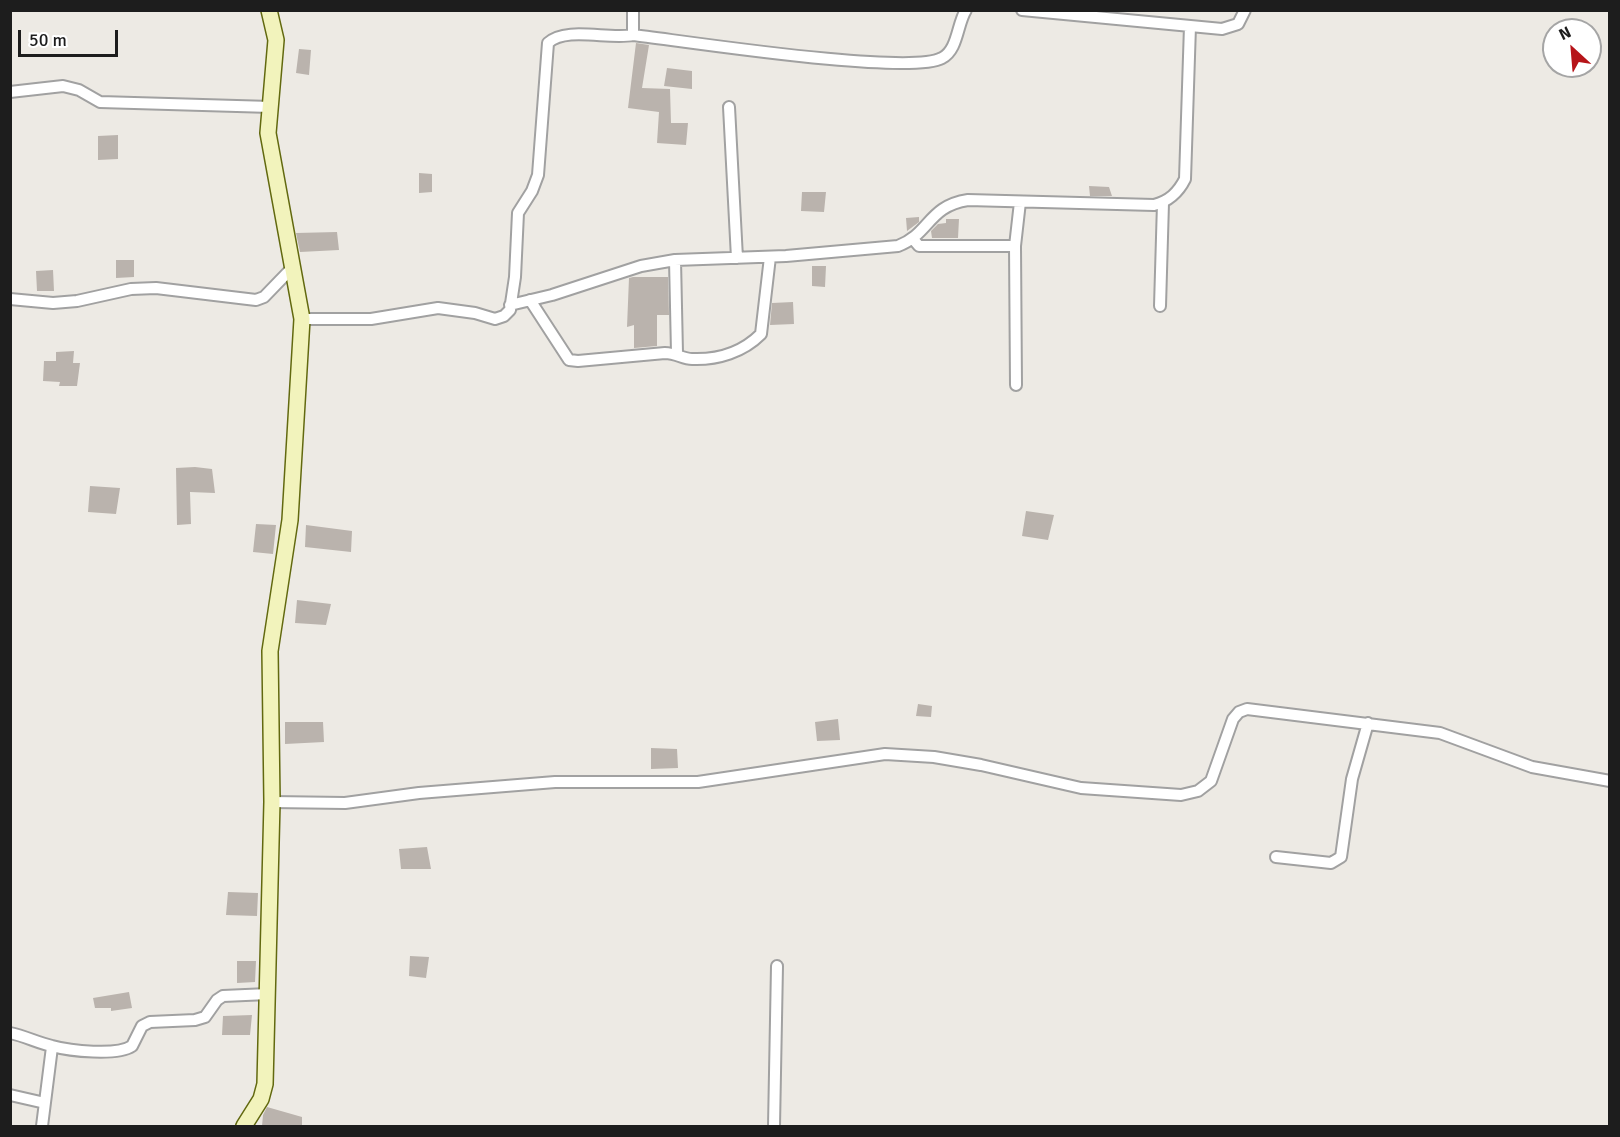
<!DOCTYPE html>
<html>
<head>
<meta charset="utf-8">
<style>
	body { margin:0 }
	#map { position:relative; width:1620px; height:1137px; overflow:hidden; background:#edeae4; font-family:Signika,sans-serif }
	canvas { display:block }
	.frame { position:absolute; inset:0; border:12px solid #1d1d1d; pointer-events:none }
	.north { position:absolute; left:1542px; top:18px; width:60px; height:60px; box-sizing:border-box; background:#fff; border:2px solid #a5a5a5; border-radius:50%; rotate:334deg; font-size:16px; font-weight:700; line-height:24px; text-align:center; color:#1d1d1d }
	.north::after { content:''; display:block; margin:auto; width:21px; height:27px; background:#b61419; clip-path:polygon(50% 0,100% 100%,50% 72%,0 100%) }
	.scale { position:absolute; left:18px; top:30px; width:100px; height:27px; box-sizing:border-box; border:3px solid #1d1d1d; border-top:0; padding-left:8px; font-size:18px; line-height:21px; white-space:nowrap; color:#1d1d1d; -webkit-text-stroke:4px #fff; paint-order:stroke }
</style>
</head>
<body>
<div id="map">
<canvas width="1620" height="1137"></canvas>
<div class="frame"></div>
<div class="north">N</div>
<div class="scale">50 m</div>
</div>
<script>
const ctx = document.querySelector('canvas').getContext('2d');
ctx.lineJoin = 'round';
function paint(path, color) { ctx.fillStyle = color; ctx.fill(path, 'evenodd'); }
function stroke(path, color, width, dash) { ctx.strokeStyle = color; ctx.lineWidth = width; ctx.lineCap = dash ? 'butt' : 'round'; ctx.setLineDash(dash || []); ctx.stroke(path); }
const building = new Path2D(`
	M636,43L649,45L642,88L670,89L671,123H688L686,145L657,143L659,112L628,108Z
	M299,49L311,50L309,75L296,73Z
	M667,68L692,71V89L664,86Z
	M118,135V159L98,160V136Z
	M419,173L432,174V192L419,193Z
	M1089,186L1109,187L1112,196H1090Z
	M802,192H826L824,212L801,211Z
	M919,217V222L907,231L906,218Z
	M946,219H959L958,238H932L931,231L938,224L946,223Z
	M337,232L339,250L300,252L296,233Z
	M116,260H134V277L116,278Z
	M812,266H826L825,287L812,286Z
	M53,270L54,291H37L36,271Z
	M633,277H668L669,315H657V346L634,348V325L627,327L629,278Z
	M793,302L794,324L770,325L772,303Z
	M74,351L73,363H80L77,386H59L60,382L43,381L44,361H56V352Z
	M195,467L212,469L215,493L190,492L191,524L177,525L176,468Z
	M90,486L120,488L116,514L88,512Z
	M1026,511L1054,515L1048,540L1022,536Z
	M256,524L276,525L273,554L253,552Z
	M306,525L352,531L351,552L305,547Z
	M297,600L331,604L326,625L295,623Z
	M918,704L932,706L931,717L916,716Z
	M838,719L840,740L817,741L815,722Z
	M285,722H323L324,742L285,744Z
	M651,748L677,749L678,768L651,769Z
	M427,847L431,869H401L399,849Z
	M228,892L258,893L257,916L226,915Z
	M410,956L429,957L426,978L409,976Z
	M237,961H256L255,982L237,983Z
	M129,992L132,1008L111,1011V1008H95L93,998Z
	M252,1015L250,1035H222L223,1016Z
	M267,1107L302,1117V1126H262L263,1115Z`);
const street = new Path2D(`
	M1022,10L1222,29L1238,24L1245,10
	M633,35C684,41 909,76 942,58C958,50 957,24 966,10
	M10,92L63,86L79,90L100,102L271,107
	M729,107L737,258
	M913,239L919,246H1015L1020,202
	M1015,246L1016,385
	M675,260L677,353
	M10,299L53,303L77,301L131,289L156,288L256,300L264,297L293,267
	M530,300L569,360L578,361L665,353C676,353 683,359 692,359C718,360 743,352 761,334L770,257
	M510,305L552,295L641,266L675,260L786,256L898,246C930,234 928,206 968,200L1154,205C1169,201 1178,193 1185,179L1190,26
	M1160,306L1163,203
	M302,319H371L438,308L475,313L495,319L504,316L510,310L515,277L518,213L532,191L538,175L548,43C566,26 609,40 633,35V10
	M272,802L345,803L419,793L555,782H698L885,754L934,757L981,765L1081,788L1181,795L1198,791L1211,781L1233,719L1239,712L1247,709L1440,733L1532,767L1610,781
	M1276,857L1331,863L1341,857L1352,779L1368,723
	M10,1033C25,1036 38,1043 52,1046C70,1051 117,1056 132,1046L142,1026L150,1022L195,1020L205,1017L217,1000L223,996L268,994
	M10,1095L45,1103
	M42,1126L52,1047
	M774,1126L777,966`);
const secondary = new Path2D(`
	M244,1126L261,1099L265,1084L272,802L270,651L290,520L302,319L268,133L276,40L269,10`);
paint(building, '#bab3ad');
stroke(street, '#a1a1a1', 14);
stroke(secondary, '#62690f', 18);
stroke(street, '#fff', 10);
stroke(secondary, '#f2f3bc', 15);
</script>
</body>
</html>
